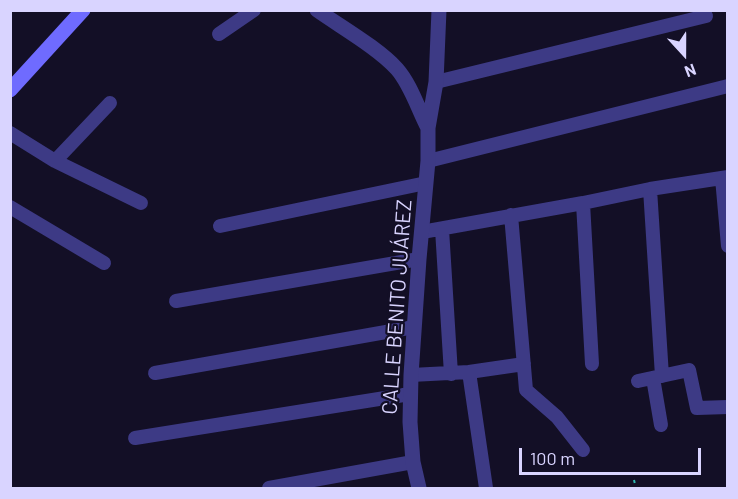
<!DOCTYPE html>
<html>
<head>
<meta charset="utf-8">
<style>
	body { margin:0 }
	#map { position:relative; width:738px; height:499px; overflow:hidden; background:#130f26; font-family:Barlow,sans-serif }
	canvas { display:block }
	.frame { position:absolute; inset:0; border:12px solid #d9d4ff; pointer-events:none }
	.north { position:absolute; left:654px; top:24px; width:60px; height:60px; -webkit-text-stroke:4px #130f26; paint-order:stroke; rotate:159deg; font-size:16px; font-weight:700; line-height:24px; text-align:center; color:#d9d4ff }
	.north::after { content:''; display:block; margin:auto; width:21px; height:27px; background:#d9d4ff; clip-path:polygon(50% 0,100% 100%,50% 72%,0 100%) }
	.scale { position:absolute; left:519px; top:448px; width:182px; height:27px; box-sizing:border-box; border:3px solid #d9d4ff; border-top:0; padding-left:8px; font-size:18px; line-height:21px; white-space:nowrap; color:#d9d4ff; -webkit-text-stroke:4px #130f26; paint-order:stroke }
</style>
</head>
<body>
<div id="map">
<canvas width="738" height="499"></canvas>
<div class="frame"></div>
<div class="north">N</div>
<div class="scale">100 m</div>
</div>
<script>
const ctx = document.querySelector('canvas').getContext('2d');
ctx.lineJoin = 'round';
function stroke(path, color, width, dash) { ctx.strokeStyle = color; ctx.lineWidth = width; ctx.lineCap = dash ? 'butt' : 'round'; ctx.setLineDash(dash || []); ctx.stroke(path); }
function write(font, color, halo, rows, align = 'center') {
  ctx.font = font + ' Barlow,sans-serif'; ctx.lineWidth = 4.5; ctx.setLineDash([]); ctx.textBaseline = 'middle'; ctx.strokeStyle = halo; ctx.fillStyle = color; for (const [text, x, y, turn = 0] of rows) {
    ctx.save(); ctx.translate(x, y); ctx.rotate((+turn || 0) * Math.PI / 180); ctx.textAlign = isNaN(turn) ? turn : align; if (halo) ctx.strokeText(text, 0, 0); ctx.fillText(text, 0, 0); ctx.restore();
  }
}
const path = new Path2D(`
	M634,480L636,488`);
const minor = new Path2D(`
	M219,34L254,10
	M436,82L706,16
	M10,133L55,161L141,203
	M55,161L110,103
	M428,161L728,86
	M722,178L728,246
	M650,189L662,376
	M583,203L592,364
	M10,207L104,263
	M511,215L526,390L557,417L583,450
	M220,226L426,183
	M442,229L451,374
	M422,232L583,203L650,189L728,177
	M176,301L419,259
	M469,372L486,488
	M155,373L414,327
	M411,375L469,372L524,364
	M653,378L661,425
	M638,381L689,370L697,408L728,407
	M135,438L410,394
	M269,488L413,462`);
const tertiary = new Path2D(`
	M317,10C341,27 378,48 397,69C411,85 418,109 428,128
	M419,488L413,462L410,422L411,375L419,259L428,161V128L436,82L439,10`);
const secondary = new Path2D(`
	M10,90L83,10`);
const streetNames = [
	["CALLE BENITO JUÁREZ",397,307,-86]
];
stroke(path, '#2fb8b0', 2, [3, 4.5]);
stroke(minor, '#3d3a85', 14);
stroke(tertiary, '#3d3a85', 15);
stroke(secondary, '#6f6bff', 15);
write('21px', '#d9d4ff', '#130f26', streetNames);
</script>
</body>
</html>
